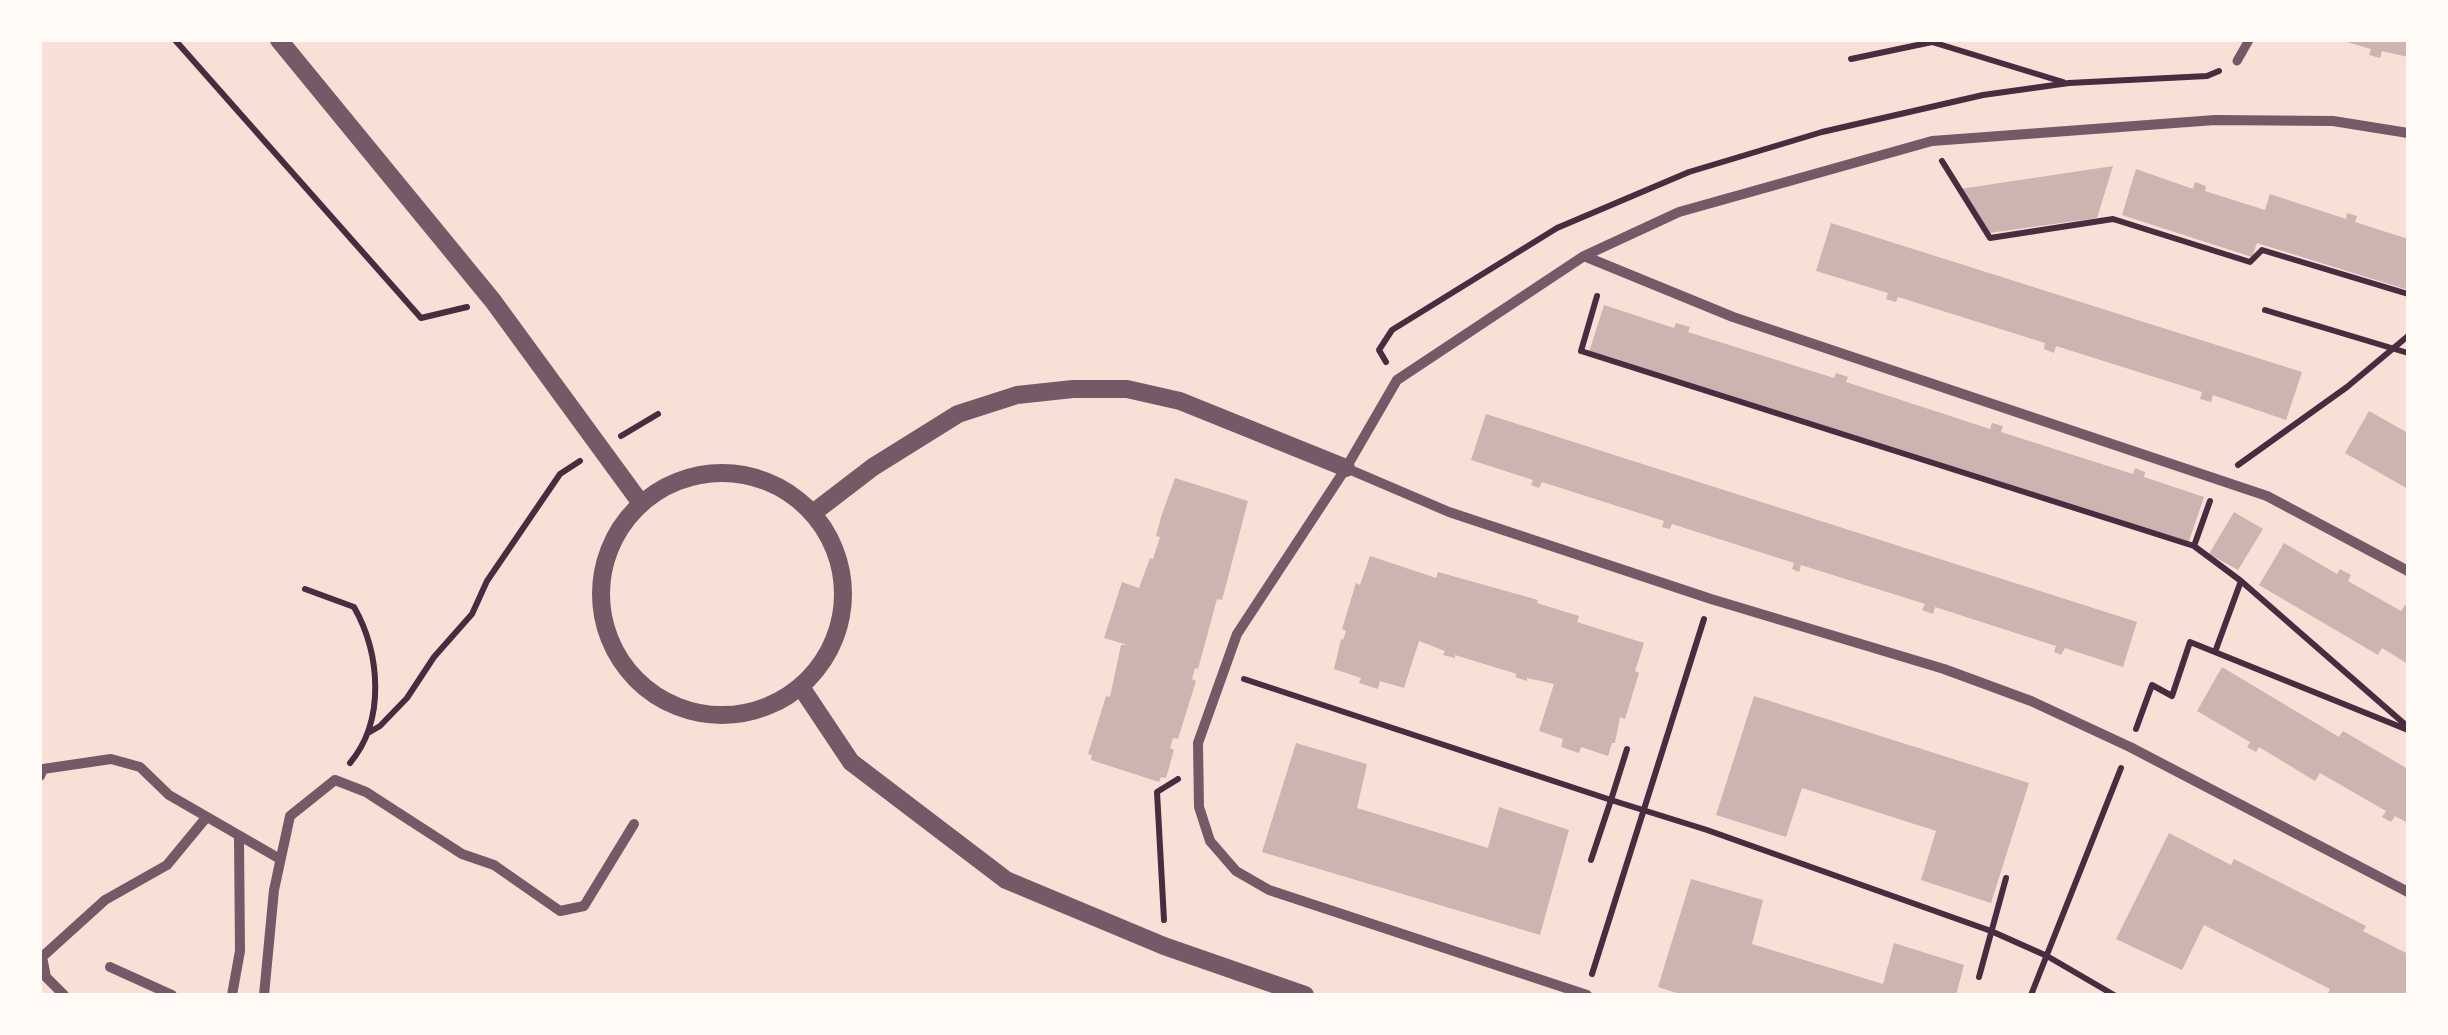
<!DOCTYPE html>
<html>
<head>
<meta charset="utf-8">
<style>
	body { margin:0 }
	#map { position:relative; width:2448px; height:1035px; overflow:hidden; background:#f7e1d7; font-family:Signika,sans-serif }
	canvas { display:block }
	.frame { position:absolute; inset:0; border:42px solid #fffaf5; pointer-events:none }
</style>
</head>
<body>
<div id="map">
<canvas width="2448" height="1035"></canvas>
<div class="frame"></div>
</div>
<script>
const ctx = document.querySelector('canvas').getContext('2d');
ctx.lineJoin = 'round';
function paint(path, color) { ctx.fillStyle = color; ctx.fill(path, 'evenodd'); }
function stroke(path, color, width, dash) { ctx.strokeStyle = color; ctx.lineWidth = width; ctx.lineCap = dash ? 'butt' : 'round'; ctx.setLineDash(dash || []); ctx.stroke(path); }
const building = new Path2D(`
	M2340,40H2408V57L2382,51L2380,58L2369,55L2371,49Z
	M2113,166L2097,218L1989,233L1960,189Z
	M2136,169L2193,189L2195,182L2206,186L2205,191L2265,210L2270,194L2346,219L2347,213L2357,216L2355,222L2408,239V290L2257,243L2252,257L2122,215Z
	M1831,223L2302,372L2286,420L2213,395L2211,402L2200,399L2202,392L2056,346L2054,353L2044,349L2045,343L1898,297L1896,302L1886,299L1888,293L1816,271Z
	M1604,305L1674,328L1676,323L1690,327L1688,332L1834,378L1836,373L1848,377L1846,382L1990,429L1992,423L2003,426L2001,432L2133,474L2135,468L2145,472L2144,477L2204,497L2188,544L1589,352Z
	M2369,411L2408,433V489L2345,453Z
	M1486,414L2137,622L2123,667L2065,648L2061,655L2054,652L2056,646L1935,607L1933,614L1922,610L1925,604L1801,565L1799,572L1792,569L1794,563L1672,524L1670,529L1662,527L1664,521L1542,482L1539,488L1531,485L1533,480L1471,460Z
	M1175,478L1248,501L1225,589L1222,600L1217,599L1198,669L1195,668L1192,679L1196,681L1178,739L1173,738L1170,748L1174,750L1166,778L1161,777L1159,782L1091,760L1092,755L1088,754L1106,696L1110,697L1121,645H1127L1104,638L1122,582L1139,588L1150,558L1153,559L1160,537L1156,536L1161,517Z
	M2234,512L2263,529L2238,570L2209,554Z
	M2284,543L2337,574L2340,569L2351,575L2348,581L2401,611L2405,605L2408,607V664L2382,648L2378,655L2259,585Z
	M1370,556L1436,578L1438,572L1538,600L1537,603L1579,616L1577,622L1644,643L1635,671L1639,673L1625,719L1620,717L1615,743H1612L1608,756L1581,747L1579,753L1561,747L1563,739L1539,731L1554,684L1527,678V681L1515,677L1517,674L1455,655V658L1443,655L1445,651L1419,641L1404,688L1380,681L1378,689L1359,683L1361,678L1334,669L1341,639L1343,640L1346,631L1342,629L1356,583L1360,585Z
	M2222,667L2339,737L2343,731L2408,769V823L2395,816L2391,822L2382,817L2386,811L2320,773L2315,781L2259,747L2256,752L2247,747L2250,742L2197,711Z
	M1754,696L2029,783L1991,903L1921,880L1936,831L1802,788L1786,837L1716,815Z
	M1296,743L1367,764L1357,808L1488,848L1499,807L1569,830L1540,935L1262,852Z
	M2169,833L2231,865L2234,859L2366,926L2363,931L2408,954V995H2327L2330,989L2204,925L2182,970L2116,939Z
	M1691,879L1763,900L1752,944L1883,984L1894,943L1964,965L1956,995H1683L1658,987Z`);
const path = new Path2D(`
	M175,40L421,318L467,307
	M1851,59L1932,42L2063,82
	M1942,161L1990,238L2113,219L2250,262L2262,250L2408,294
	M1597,296L1581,351L2194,546L2210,501
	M2265,310L2408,353
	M1386,362L1379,350L1392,330L1557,228L1689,172L1822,132L1983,95L2069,83L2207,76L2219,71
	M621,436L658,414
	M2238,465L2347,387L2408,336
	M2194,546L2241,581L2408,727
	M305,589L354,607C380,653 386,720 350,763
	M2215,652L2241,581
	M1244,679L1611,800L1627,749
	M2136,729L2152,685L2172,696L2190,642L2408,730
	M368,733L380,726L407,698L434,657L472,614L487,581L560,474L580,461
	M1591,860L1611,800L1707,830L1991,931L2047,956L2114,995
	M1164,920L1157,792L1178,779
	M1592,974L1704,619
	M1979,977L2006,878
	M2031,995L2121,768`);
const pedestrian = new Path2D(`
	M2237,61L2249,40`);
const minor = new Path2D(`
	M1584,256L1733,317L2267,496L2408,571
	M1346,468L1449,512L1711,599L1944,669L2031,701L2130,747L2408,892
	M40,776L43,769L111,759L140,767L169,795L280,859
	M110,967L172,995
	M64,995L46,977L42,957L105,900L167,865L205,819
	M232,995L240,951L239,838
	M264,995L274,890L290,816L335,780L366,792L462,854L494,865L560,911L584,906L634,824
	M1587,995L1269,890L1236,871L1210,841L1199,807L1198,743L1237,634L1346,468L1397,380L1584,256L1679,212L1932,141L2215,120L2333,121L2408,133`);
const tertiary = new Path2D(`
	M279,40L493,301L640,502
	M601 594a121 121 0 1 1 242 0a121 121 0 1 1-242 0Z
	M813,513L873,467L958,414L1017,395L1073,389H1127L1180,401L1346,468
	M801,687L851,762L1006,880L1164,946L1305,995`);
paint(building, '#ccb4b1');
stroke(path, '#4a2c40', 6);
stroke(pedestrian, '#755966', 9);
stroke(minor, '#755966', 10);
stroke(tertiary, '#755966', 18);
</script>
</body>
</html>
